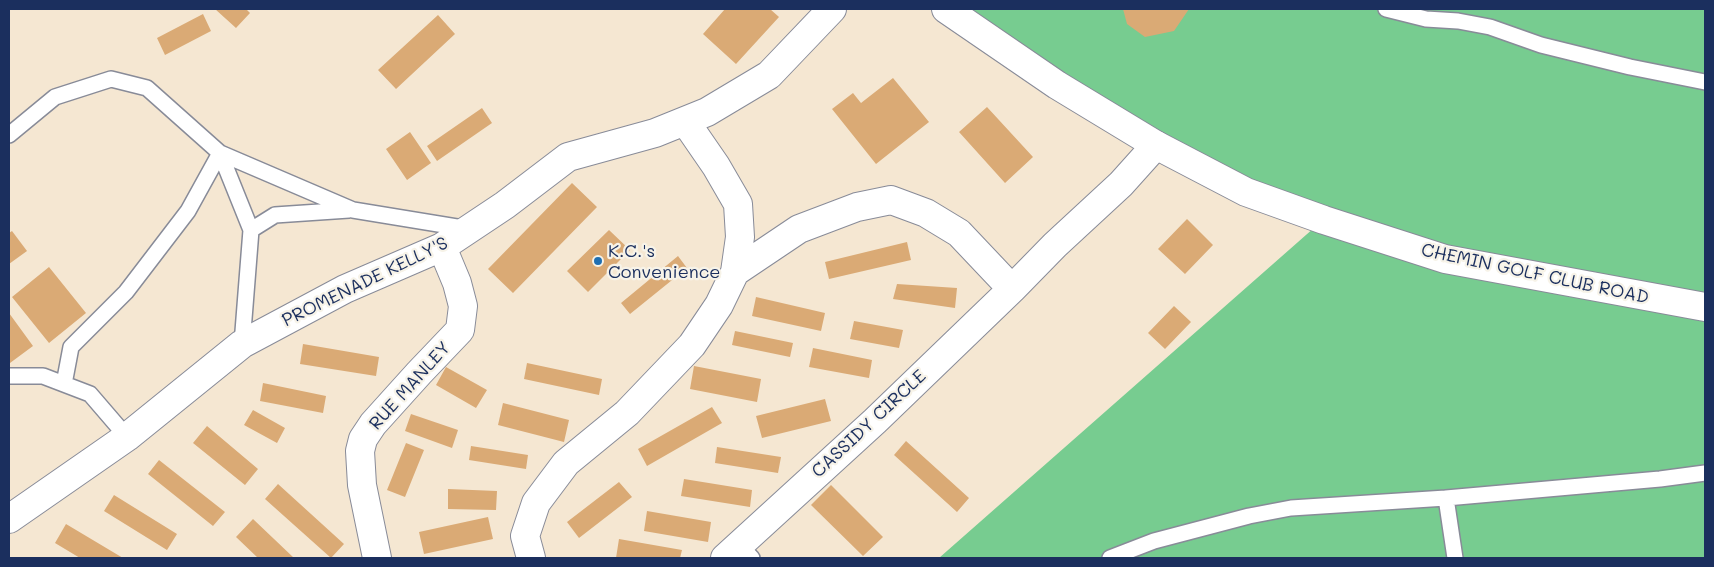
<!DOCTYPE html>
<html>
<head>
<meta charset="utf-8">
<style>
	body { margin:0 }
	#map { position:relative; width:1714px; height:567px; overflow:hidden; background:#f5e7d2; font-family:Mali,sans-serif }
	canvas { display:block }
	.frame { position:absolute; inset:0; border:10px solid #1b2f5e; pointer-events:none }
</style>
</head>
<body>
<div id="map">
<canvas width="1714" height="567"></canvas>
<div class="frame"></div>
</div>
<script>
const ctx = document.querySelector('canvas').getContext('2d');
ctx.lineJoin = 'round';
function paint(path, color) { ctx.fillStyle = color; ctx.fill(path, 'evenodd'); }
function stroke(path, color, width, dash) { ctx.strokeStyle = color; ctx.lineWidth = width; ctx.lineCap = dash ? 'butt' : 'round'; ctx.setLineDash(dash || []); ctx.stroke(path); }
function write(font, color, halo, rows, align = 'center') {
  ctx.font = font + ' Mali,sans-serif'; ctx.lineWidth = 4.5; ctx.setLineDash([]); ctx.textBaseline = 'middle'; ctx.strokeStyle = halo; ctx.fillStyle = color; for (const [text, x, y, turn = 0] of rows) {
    ctx.save(); ctx.translate(x, y); ctx.rotate((+turn || 0) * Math.PI / 180); ctx.textAlign = isNaN(turn) ? turn : align; if (halo) ctx.strokeText(text, 0, 0); ctx.fillText(text, 0, 0); ctx.restore();
  }
}
const green = new Path2D(`
	M946,9H1705V558H939L1323,220L1246,192Z`);
const building = new Path2D(`
	M215,9H246L250,13L236,28Z
	M725,9H770L779,17L736,64L703,34Z
	M1123,9H1189L1174,31L1145,37L1127,24Z
	M203,14L211,31L165,55L157,38Z
	M438,15L455,34L396,89L378,70Z
	M893,78L929,122L876,164L832,109L853,93L861,103Z
	M987,107L1033,157L1005,183L959,132Z
	M482,108L492,123L437,161L427,146Z
	M410,132L431,163L407,180L386,149Z
	M572,183L597,207L513,293L488,269Z
	M1187,219L1213,245L1185,274L1158,249Z
	M609,230L630,250L588,292L567,271Z
	M12,231L27,251L9,264V233Z
	M907,242L911,260L829,279L825,262Z
	M678,256L687,268L630,314L621,303Z
	M49,267L86,313L49,343L12,297Z
	M897,284L957,288L955,308L893,299Z
	M756,297L825,313L821,331L752,316Z
	M1174,306L1191,322L1165,349L1148,333Z
	M9,313L33,346L10,363L9,360Z
	M854,321L903,330L899,348L850,339Z
	M735,331L793,343L790,357L732,345Z
	M303,344L379,357L376,376L300,364Z
	M813,348L872,360L869,378L809,367Z
	M527,363L602,379L599,395L524,379Z
	M694,366L761,379L757,402L690,389Z
	M446,367L487,390L476,408L436,385Z
	M263,383L326,396L323,413L260,401Z
	M825,399L831,421L762,438L756,416Z
	M503,403L569,420L564,442L498,425Z
	M712,407L722,423L647,466L638,449Z
	M253,410L285,428L277,443L244,425Z
	M411,414L458,430L452,448L405,431Z
	M207,426L258,469L245,485L193,443Z
	M906,441L969,498L957,512L894,455Z
	M406,443L424,450L405,497L387,490Z
	M471,446L528,455L526,469L469,460Z
	M717,447L781,457L778,473L715,463Z
	M159,460L225,512L213,526L148,474Z
	M684,479L752,490L750,507L681,496Z
	M619,482L632,497L579,538L567,522Z
	M278,484L344,544L331,558L265,499Z
	M831,485L883,537L863,556L811,505Z
	M448,489L497,491L496,510L448,509Z
	M114,495L177,534L167,550L104,511Z
	M647,511L711,522L708,542L644,531Z
	M488,517L493,539L424,554L419,532Z
	M253,519L294,558H258L236,537Z
	M66,524L123,558H80L55,543Z
	M619,539L682,550L680,558H616Z`);
const service = new Path2D(`
	M1386,9L1426,19L1458,21L1490,27L1541,45L1630,67L1705,82
	M9,135L55,97L111,79L147,88L220,153L251,230L242,344
	M251,230L275,215L349,210
	M9,376H43L90,394L127,437
	M64,384L71,347L126,292L188,211L220,153L353,210L469,229
	M1446,498L1455,558
	M740,545L752,558
	M1110,558L1154,541L1249,516L1291,508L1446,498L1660,479L1705,473`);
const minor = new Path2D(`
	M685,121L716,166L738,204L740,237L735,272
	M1012,289L1055,245L1121,184L1156,145
	M9,519L127,437L242,344L345,289L442,247L505,205L568,157L655,133L707,112L769,75L832,9
	M377,558L362,485L360,451L363,439L373,424L419,373L460,330L463,306L457,283L442,247
	M531,558L525,536L536,503L566,463L627,413L692,345L719,305L735,272L799,229L857,207L891,200L926,213L959,233L1012,289L875,421L725,558`);
const tertiary = new Path2D(`
	M946,9L1057,85L1156,145L1246,192L1324,220L1445,259L1705,307`);
const markers = [
	[598,261,5,"#1f6fb2"]
];
const poiNames = [
	["K.C.'s",608,251],
	["Convenience",608,272]
];
const streetNames = [
	["CHEMIN GOLF CLUB ROAD",1535,274,12],
	["PROMENADE KELLY'S",365,282,-26],
	["RUE MANLEY",410,386,-48],
	["CASSIDY CIRCLE",869,424,-43]
];
paint(green, '#77cc90');
paint(building, '#daaa75');
stroke(service, '#888b98', 18);
stroke(minor, '#888b98', 30);
stroke(tertiary, '#888b98', 30);
stroke(service, '#fff', 15);
stroke(minor, '#fff', 28);
stroke(tertiary, '#fff', 28);
for (const [x, y, r, color] of markers) { const dot = new Path2D(); dot.arc(x, y, r, 0, 2 * Math.PI); ctx.fillStyle = color; ctx.fill(dot); stroke(dot, '#f7f3e8', 2); }
write('18px', '#1b2f5e', '#f7f3e8', poiNames, 'left');
write('18px', '#1b2f5e', '#f7f3e8', streetNames);
</script>
</body>
</html>
